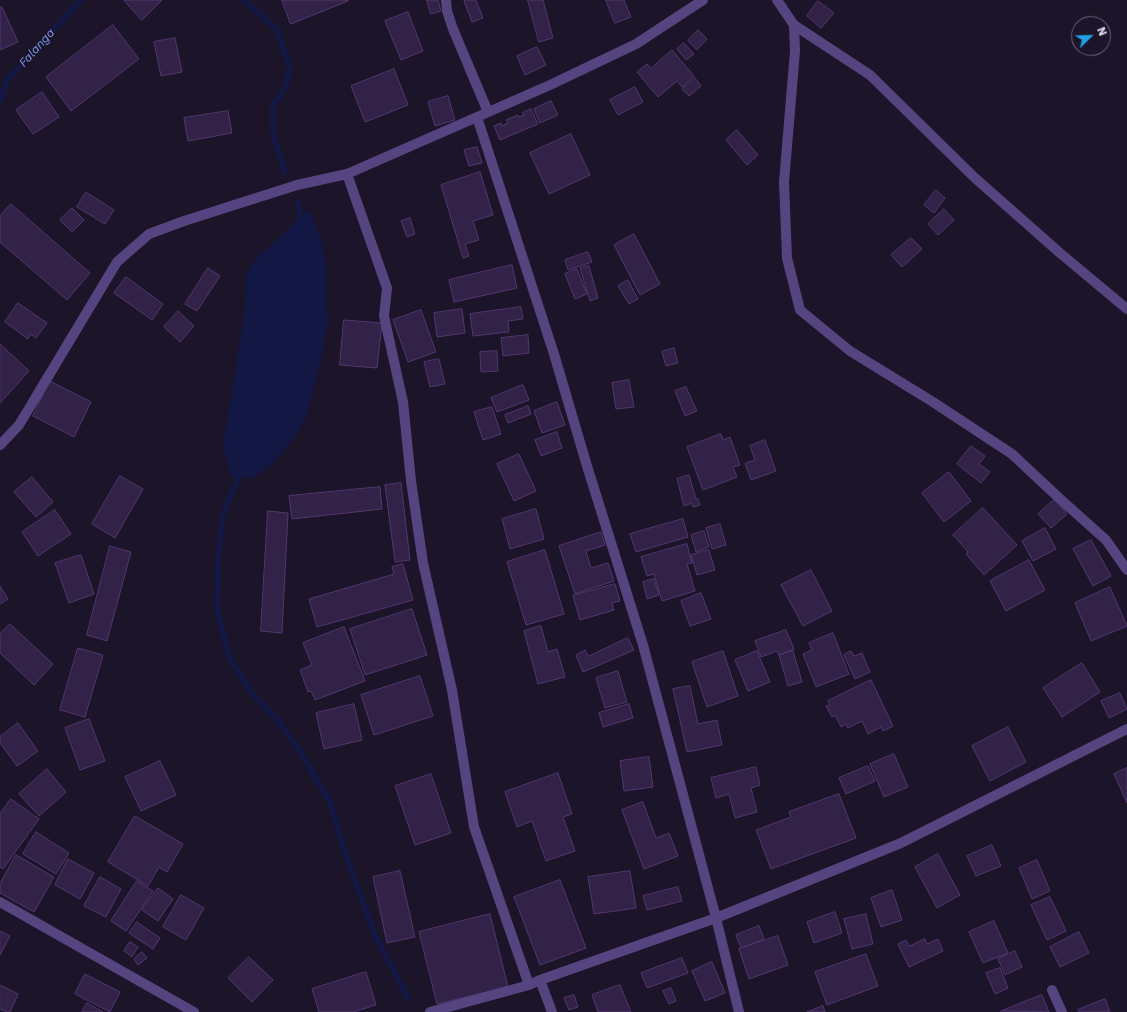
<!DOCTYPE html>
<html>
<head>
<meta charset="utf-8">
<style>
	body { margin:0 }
	#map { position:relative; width:1127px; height:1012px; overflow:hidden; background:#1c1428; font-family:"Work Sans",sans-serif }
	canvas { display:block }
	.north { position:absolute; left:1071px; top:16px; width:40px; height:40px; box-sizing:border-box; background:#1c1428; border:1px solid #6e657c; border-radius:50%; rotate:67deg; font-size:11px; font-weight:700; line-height:16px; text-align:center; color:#e9defb }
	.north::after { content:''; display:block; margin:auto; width:14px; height:18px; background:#219fe4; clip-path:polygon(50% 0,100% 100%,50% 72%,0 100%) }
</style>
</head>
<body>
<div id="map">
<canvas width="1127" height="1012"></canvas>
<div class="north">N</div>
</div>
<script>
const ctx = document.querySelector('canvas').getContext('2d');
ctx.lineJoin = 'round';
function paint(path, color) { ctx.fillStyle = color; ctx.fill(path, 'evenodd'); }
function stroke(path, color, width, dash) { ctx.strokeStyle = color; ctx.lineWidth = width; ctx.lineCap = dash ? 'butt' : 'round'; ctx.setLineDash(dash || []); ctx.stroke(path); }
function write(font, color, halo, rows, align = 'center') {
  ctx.font = font + ' "Work Sans",sans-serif'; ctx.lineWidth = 4; ctx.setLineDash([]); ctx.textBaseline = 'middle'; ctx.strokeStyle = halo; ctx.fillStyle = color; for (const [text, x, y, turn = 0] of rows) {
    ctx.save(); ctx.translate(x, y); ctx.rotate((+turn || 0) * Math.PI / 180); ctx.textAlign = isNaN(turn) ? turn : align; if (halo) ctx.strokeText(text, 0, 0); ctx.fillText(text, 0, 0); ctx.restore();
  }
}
const water = new Path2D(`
	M309,209L321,237L326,264L327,325L321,359L306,418L291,442L270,466L254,477L231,478L223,445L245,310L246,273L259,255L274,243Z`);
const stream = new Path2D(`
	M244,0L277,30L290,68L287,82L282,93L273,105V134L285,172
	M0,100L8,79L81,0
	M298,203L302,223
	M241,471L223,515L218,556L217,610L229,657L254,696L276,718L298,748L330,802L346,856L375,935L408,998`);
const building = new Path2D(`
	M124,0H162L142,20Z
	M282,0H348V1L291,24Z
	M427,0H438L441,11L431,14Z
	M466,0H476L483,18L472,22L464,1Z
	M528,0H543L553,38L539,42Z
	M606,0H624L631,17L615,23Z
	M818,1L834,13L821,28L807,16Z
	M2,7L18,42L0,50V8Z
	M408,12L423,51L401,60L385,21Z
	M113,25L139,59L71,111L46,77Z
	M698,30L707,39L697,50L688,41Z
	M175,38L182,72L161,76L154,42Z
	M684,43L694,54L686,60L677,49Z
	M537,47L546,65L525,75L517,56Z
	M672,50L694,76L682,87L677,81L658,97L637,72L647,64L651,68Z
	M394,69L408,105L365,122L351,86Z
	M695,78L701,86L689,96L682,89Z
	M635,87L643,102L618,115L610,100Z
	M42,92L59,117L33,134L16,110Z
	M448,96L455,120L435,126L428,102Z
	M551,101L558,115L540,123L534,109Z
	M531,109L538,124L500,140L494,126L501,123L502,126L508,123L506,120L518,115L519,117L524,115L523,113Z
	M228,111L232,133L188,141L184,118Z
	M737,130L758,155L747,165L726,140Z
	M571,134L590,175L549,194L530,153Z
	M477,147L482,163L469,166L464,150Z
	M480,172L493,215L473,221L479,240L465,244L469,256L463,258L441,185Z
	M936,190L945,198L934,213L924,205Z
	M86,192L114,210L105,224L77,207Z
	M11,204L90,273L67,300L0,242V216Z
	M72,208L84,220L72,232L60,220Z
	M944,209L954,220L938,235L928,224Z
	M410,218L415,234L407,237L401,221Z
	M634,234L660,284L640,295L614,245Z
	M911,238L922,249L902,267L891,255Z
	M588,252L592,262L568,270L565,260Z
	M512,265L517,288L454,302L449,280Z
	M589,266L598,298L590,301L580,268Z
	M208,268L220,276L197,311L185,304Z
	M577,269L587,294L575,299L565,274Z
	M126,277L163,304L152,320L114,293Z
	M628,280L638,299L629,304L618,286Z
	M18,303L47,323L36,338L31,334L28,339L5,322Z
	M521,307L523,319L508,321L509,332L473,336L470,314Z
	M462,309L465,333L437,337L434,313Z
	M421,310L436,352L408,362L393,320Z
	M178,311L194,326L180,342L164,327Z
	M344,320L382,323L377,368L340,365Z
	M528,335L529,353L503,356L501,338Z
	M0,344L29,371L0,403Z
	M674,348L678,363L666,366L662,352Z
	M497,351L498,371L481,372L480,352Z
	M439,359L445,384L430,387L424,362Z
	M629,380L634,407L616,409L612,383Z
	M50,381L91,402L74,437L33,416Z
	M523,385L529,400L497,412L491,398Z
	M686,387L697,411L685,416L675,391Z
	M557,402L565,425L542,433L534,411Z
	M528,406L531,414L508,423L505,415Z
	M492,407L501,434L483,440L474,412Z
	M557,432L562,448L541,456L535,440Z
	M721,434L723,440L730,437L740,465L733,467L737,477L703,490L687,447Z
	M765,440L776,471L751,480L745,463L755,460L750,446Z
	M971,446L985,456L979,464L990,472L981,483L957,464Z
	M519,454L536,491L514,501L497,464Z
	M949,472L971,501L944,522L922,493Z
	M689,475L696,499H698L700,505L693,507L692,503L684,506L677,479Z
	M120,476L143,489L115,538L92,524Z
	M32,477L53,502L36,517L14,492Z
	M401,483L410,560L395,562L385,485Z
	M380,487L382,509L292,519L289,496Z
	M1055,499L1067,514L1051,528L1038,514Z
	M983,508L1017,545L984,575L966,554L968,552L953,535Z
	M536,509L544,539L510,549L502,519Z
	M55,510L71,534L38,556L22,532Z
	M268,511L288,513L282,633L261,631Z
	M683,519L688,537L636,552L630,534Z
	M720,524L726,545L712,549L706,528Z
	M1045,528L1056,549L1033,561L1022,541Z
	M704,531L709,547L696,552L691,535Z
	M601,532L605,545L586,551L591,568L608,563L614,581L575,594L559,546Z
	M1091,540L1111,576L1093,586L1073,549Z
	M687,544L692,563L687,564L695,591L662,601L654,574L647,576L641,557Z
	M110,546L131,552L107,641L87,635Z
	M545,550L564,614L526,625L507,562Z
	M709,550L715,570L697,575L691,555Z
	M81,555L94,594L69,603L55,563Z
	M1029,560L1045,590L1006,611L990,581Z
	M403,564L413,600L317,627L309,599L394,574L392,567Z
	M811,570L832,611L803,626L781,585Z
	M654,579L659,595L647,599L643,582Z
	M615,584L620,601L612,603L614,610L580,620L573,596Z
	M0,586L8,599L0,604Z
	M1110,587L1127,626L1091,641L1075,603Z
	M701,593L711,619L690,626L681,601Z
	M412,609L427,655L365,675L350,629Z
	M10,624L53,664L34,685L0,653V634Z
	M541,626L548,652L557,649L565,677L538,684L524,631Z
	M344,627L365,681L315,700L311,691L308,692L300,670L312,665L303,643Z
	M786,630L794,649L779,655L777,651L761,657L755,641Z
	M833,633L849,674L816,687L803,654L812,650L809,643Z
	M628,638L634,650L583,672L576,655L585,650L588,656Z
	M78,648L103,655L85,717L60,710Z
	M723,651L738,696L707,707L692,662Z
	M757,651L770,682L748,691L735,660Z
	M793,651L802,682L788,686L779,655Z
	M851,651L854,656L862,653L870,672L855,679L844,655Z
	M1082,663L1100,692L1062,717L1043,688Z
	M618,671L627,702L605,708L596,678Z
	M420,676L433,716L374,735L361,695Z
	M871,680L893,726L883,731L881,727L868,734L862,721L848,728L846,724L841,727L835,715L832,717L826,706L830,705L828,701Z
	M690,686L698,724L717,720L722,745L687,752L673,689Z
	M1120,693L1127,709L1109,718L1101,701Z
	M354,704L362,740L324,749L316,713Z
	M629,704L633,718L603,727L599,713Z
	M89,719L105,761L80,770L65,728Z
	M18,723L38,751L17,766L0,743V737Z
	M1008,727L1026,762L990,781L972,746Z
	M894,754L908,787L884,797L870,764Z
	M649,757L653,787L624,791L620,761Z
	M160,761L176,795L141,811L125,777Z
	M868,766L875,781L846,794L839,778Z
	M756,767L760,785L751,788L757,812L735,818L729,794L716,798L711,778Z
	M1127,768V803L1114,774Z
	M47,769L66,792L39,816L19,794Z
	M558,773L572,814L563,817L575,851L546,861L532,821L517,827L505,792Z
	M431,774L451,833L415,845L395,786Z
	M839,794L856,838L771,869L756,830L791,817L789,812Z
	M11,799L39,819L3,869L0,867V814Z
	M643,802L656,838L669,833L678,856L644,869L622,810Z
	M135,816L183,844L167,872L159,867L148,886L108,862Z
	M36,832L69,853L56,874L23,854Z
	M992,845L1001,866L976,876L967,856Z
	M938,854L960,895L937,908L915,867Z
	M16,855L54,877L34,912L0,893V884Z
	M68,859L94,873L80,899L55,885Z
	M1037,860L1050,891L1032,899L1019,868Z
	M400,871L415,937L387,943L373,877Z
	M630,871L636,908L594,914L588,877Z
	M100,877L121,889L106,917L84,906Z
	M560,880L586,948L540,965L514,897Z
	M137,881L153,891L126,931L111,921Z
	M678,887L682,901L647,910L643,896Z
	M158,888L173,899L158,921L142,910Z
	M892,890L902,920L881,927L871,898Z
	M181,895L204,908L186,940L163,927Z
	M1050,897L1066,931L1047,940L1031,905Z
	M835,912L842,933L814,943L807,922Z
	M490,914L508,987L437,1004L419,932Z
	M866,914L873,944L852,949L844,919Z
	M994,921L1008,953L983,963L969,932Z
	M137,922L160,938L153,949L129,933Z
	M759,926L764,939L741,948L736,935Z
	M0,931L10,936L0,955Z
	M1079,932L1089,953L1060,967L1050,947Z
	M778,936L788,965L749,979L739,949Z
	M925,939L927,944L938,939L943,951L909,967L898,944L906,940L909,946Z
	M130,942L138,947L132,957L124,951Z
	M1015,951L1022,967L1005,975L998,959Z
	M142,952L147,958L138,965L134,959Z
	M866,954L878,986L827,1005L815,972Z
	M249,957L273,980L252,1002L228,978Z
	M682,958L688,973L647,988L641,973Z
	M712,962L725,993L705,1001L692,971Z
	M1000,968L1008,988L995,994L986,973Z
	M366,972L376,1005L353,1012H319L312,989Z
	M85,974L120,992L110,1012L75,994Z
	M0,985L18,994L10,1012H7L0,1009Z
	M620,985L631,1012H598L592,995Z
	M671,988L676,1001L669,1004L663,991Z
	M574,995L578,1007L569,1010L564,998Z
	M1042,995L1049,1012L1001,1011Z
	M1105,999L1110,1012H1079L1078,1010Z
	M87,1003L103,1012H82Z
	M823,1006L825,1012H807Z`);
const minor = new Path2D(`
	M446,0L447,11L453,29L488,112
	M777,0L794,25L795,51L784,182L787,258L800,310L850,351L933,402L1012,454L1059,498L1106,540L1127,570
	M794,25L870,75L975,178L1060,253L1127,309
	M477,117L554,354L587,466L643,645L716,918L739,1012
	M347,174L387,288L384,316L403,402L411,481L423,563L452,690L474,827L529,985
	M0,445L19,425L117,262L149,234L184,221L297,185L347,174L550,85L636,44L703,0
	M0,902L194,1012
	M540,980L552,1012
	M1052,990L1062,1012
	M430,1012L529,985L540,980L716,918L901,843L1127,729`);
const waterNames = [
	["Falanga",37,48,-48]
];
paint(water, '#121743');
stroke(stream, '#121743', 6);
paint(building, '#332247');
stroke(building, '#513770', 1);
stroke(minor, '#564481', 10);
write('italic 12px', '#799aef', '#1c1428', waterNames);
</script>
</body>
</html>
